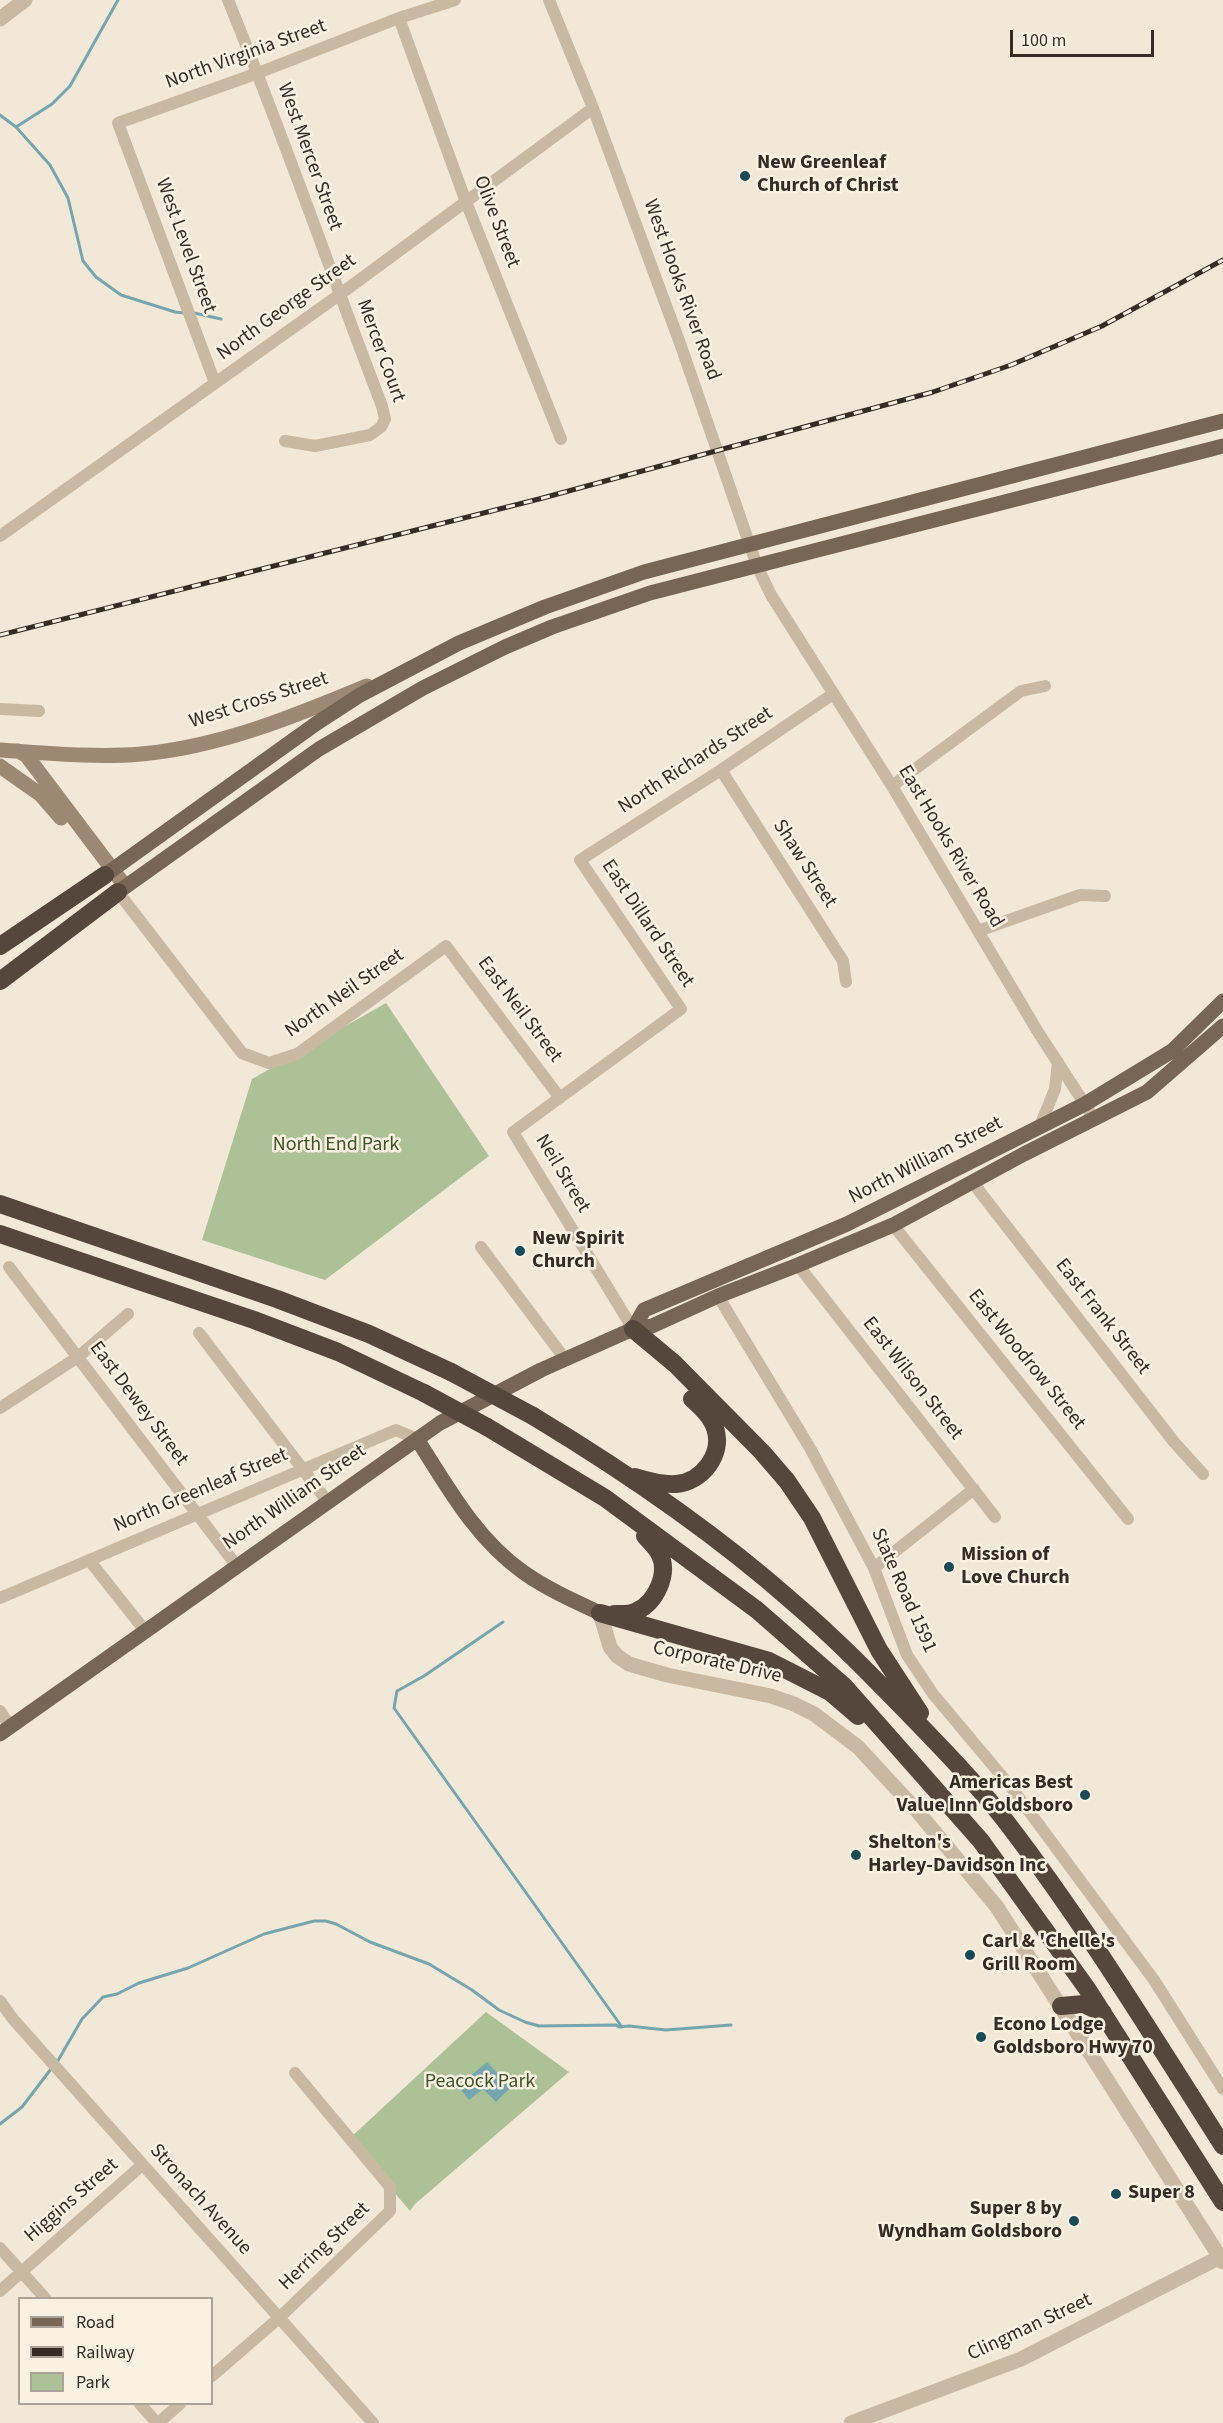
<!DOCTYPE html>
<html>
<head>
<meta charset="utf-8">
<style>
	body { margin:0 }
	#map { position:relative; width:1223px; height:2423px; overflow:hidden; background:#f2e8d7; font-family:"Source Sans 3",sans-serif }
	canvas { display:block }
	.legend { position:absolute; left:18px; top:2297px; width:195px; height:108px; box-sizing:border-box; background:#f9f2e3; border:2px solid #aaa397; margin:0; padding:8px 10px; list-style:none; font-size:18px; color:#342c25 }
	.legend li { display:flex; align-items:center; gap:12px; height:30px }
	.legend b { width:30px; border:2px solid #aaa397 }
	.scale { position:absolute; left:1010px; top:30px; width:144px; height:27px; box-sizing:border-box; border:3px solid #342c25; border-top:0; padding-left:8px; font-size:18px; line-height:21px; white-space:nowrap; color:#342c25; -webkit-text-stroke:4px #f9f2e3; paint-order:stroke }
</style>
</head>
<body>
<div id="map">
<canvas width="1223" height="2423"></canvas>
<ul class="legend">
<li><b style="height:8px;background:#776555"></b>Road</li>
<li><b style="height:8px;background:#342c25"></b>Railway</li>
<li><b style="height:16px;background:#adc196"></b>Park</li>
</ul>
<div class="scale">100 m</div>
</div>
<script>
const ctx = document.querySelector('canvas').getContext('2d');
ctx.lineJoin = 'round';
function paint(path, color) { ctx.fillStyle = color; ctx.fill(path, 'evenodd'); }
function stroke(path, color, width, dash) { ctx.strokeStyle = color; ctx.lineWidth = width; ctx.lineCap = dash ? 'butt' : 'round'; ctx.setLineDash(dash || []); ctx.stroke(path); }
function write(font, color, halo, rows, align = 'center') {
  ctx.font = font + ' "Source Sans 3",sans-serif'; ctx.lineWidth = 5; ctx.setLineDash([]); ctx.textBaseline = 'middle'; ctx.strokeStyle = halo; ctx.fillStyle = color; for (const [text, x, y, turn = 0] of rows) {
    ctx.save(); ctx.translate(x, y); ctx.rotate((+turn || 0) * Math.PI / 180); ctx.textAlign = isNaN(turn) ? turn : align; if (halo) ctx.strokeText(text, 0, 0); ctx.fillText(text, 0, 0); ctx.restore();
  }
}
const green = new Path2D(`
	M386,1003L489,1156L325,1280L202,1240L252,1079Z
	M486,2012L569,2072L415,2204L410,2211L349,2139Z`);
const water = new Path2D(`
	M487,2062L511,2087L496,2102L483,2089L469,2100L458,2086Z`);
const stream = new Path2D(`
	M0,115L16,127L50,165L68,198L83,261L96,277L121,295L175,312L184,313
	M16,127L52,104L70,86L118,0
	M194,313L221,319
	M503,1622L424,1676L397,1691L394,1708L622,2027
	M56,2064L82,2019L103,1997L117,1994L139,1983L188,1968L264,1934L314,1921H326L336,1924L370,1942L429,1964L472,1990L499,2010L525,2022L539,2026L616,2025L619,2027L629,2026L666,2030L731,2025
	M0,2124L22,2107L51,2069`);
const minor = new Path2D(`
	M228,0C283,134 330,271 382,406L385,419L381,427L370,435L315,446L285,441
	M549,0L593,108L681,346L757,566L771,595L892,786L1038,1032L1095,1120
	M399,18L466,202L561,439
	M215,383L118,123L258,73L399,18L455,0
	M0,536L339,295L593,108
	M0,709L39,711
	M721,770L843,961L846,982
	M892,786L1021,691L1045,686
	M118,892L242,1053L269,1063L297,1054L446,946L560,1098
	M978,931L1080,895L1105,896
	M1040,1126L1055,1089L1058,1062
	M973,1183L1174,1442L1203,1474
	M893,1225L1128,1519
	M481,1247L565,1359
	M798,1265L995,1517
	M9,1267L236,1565
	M718,1296L810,1448L874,1568L907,1655L933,1694L1011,1787L1154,1980L1223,2089
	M633,1329L513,1132L681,1009L580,860L721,770L833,694
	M199,1333L327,1501
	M0,1408L78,1357L128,1314
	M89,1560L146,1632
	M874,1568L974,1489
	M0,1598L396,1430L417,1439
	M0,1711L10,1726
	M0,2001L13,2019L373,2423
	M0,2248L45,2298
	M0,2291L142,2165
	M212,2376L279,2318L390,2211V2187L295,2073
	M140,2404L157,2423
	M158,2423L180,2404`);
const tertiary = new Path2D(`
	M0,19L25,0
	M600,1613L610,1647L617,1656L629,1664L667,1675L771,1696L794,1704L814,1714L858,1747L918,1812L997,1907L1223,2262
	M851,2423L1021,2359L1220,2257`);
const secondary = new Path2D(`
	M0,750C46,753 95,758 141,754C220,747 295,716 367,686
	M18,751L26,755L125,886
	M0,766L41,795L61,818`);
const primary = new Path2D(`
	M105,875L317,723L360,695L459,643L545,607L644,572L1223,421
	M118,892L319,749L423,688L505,647L552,627L650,593L1223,446
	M633,1329L644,1310L847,1224L1085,1104L1172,1051L1223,1001
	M417,1439C447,1486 476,1539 523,1572C547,1589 574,1601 600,1613
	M0,1734L440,1423L541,1370L633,1329L652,1326L718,1296L798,1265L893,1225L1024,1154L1147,1092L1223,1026`);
const motorway = new Path2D(`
	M0,946L105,875
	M0,981L118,892
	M0,1204L277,1299L369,1334L451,1372
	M0,1234L254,1320L338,1352L424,1393
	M633,1329L675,1364L762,1452L787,1481L812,1518L879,1650L920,1713
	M533,1416C624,1471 714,1532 794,1603C834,1637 871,1675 908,1713C941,1747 975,1782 1004,1819C1084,1923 1153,2036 1223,2146
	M487,1427L605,1498L757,1610L844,1686L981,1841L1088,1990L1223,2202
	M635,1477C648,1481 662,1485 676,1484C702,1482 724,1454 715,1428C711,1416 701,1407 692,1399
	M600,1613L769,1661L830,1692L858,1716
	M614,1614C622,1614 630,1615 637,1611C656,1602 669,1574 660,1555C657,1548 650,1542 645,1536
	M1061,2006L1084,2004L1103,2013`);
const rail = new Path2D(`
	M0,635L539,499L933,392L1011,365L1102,326L1223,260`);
const motorwayBridge = new Path2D(`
	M451,1372L533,1416
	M424,1393L487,1427`);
const markers = [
	[745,176,6,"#194b57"],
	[520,1251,6,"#194b57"],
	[949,1567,6,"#194b57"],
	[1085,1795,6,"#194b57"],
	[856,1855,6,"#194b57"],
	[970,1955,6,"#194b57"],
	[981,2037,6,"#194b57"],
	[1116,2194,6,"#194b57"],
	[1074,2221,6,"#194b57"]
];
const streetNames = [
	["North Virginia Street",246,55,-20],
	["West Mercer Street",309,157,70],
	["Olive Street",496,222,69],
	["West Level Street",185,246,70],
	["West Hooks River Road",681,290,70],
	["North George Street",287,308,-36],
	["Mercer Court",380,351,70],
	["West Cross Street",259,701,-18],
	["North Richards Street",696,761,-33],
	["East Hooks River Road",950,847,59],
	["Shaw Street",804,864,57],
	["East Dillard Street",647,924,56],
	["North Neil Street",345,994,-35],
	["East Neil Street",519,1010,53],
	["North William Street",926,1161,-27],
	["Neil Street",562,1174,59],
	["East Frank Street",1102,1317,52],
	["East Woodrow Street",1026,1360,51],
	["East Wilson Street",912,1379,52],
	["East Dewey Street",138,1404,53],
	["North Greenleaf Street",201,1491,-23],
	["North William Street",295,1498,-35],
	["State Road 1591",903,1591,66],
	["Corporate Drive",717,1663,13],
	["Stronach Avenue",200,2200,48],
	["Higgins Street",72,2201,-41],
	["Herring Street",325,2247,-44],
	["Clingman Street",1030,2328,-25]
];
const poiNames = [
	["New Greenleaf",757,164],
	["Church of Christ",757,187],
	["New Spirit",532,1240],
	["Church",532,1263],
	["Mission of",961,1556],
	["Love Church",961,1579],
	["Americas Best",1073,1784,"right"],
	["Value Inn Goldsboro",1073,1807,"right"],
	["Shelton's",868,1844],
	["Harley-Davidson Inc",868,1867],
	["Carl & 'Chelle's",982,1943],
	["Grill Room",982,1966],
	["Econo Lodge",993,2026],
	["Goldsboro Hwy 70",993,2049],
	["Super 8",1128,2194],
	["Super 8 by",1062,2210,"right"],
	["Wyndham Goldsboro",1062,2233,"right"]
];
const parkNames = [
	["North End Park",336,1146],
	["Peacock Park",480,2083]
];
paint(green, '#adc196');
paint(water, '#75a6af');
stroke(stream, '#75a6af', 3);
stroke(minor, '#cab9a2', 12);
stroke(tertiary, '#cab9a2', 15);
stroke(secondary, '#9d8874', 15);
stroke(primary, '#776555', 15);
stroke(motorway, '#55473c', 18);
stroke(rail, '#342c25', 5);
stroke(rail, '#f9f2e3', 3, [9]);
stroke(motorwayBridge, '#55473c', 18);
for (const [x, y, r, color] of markers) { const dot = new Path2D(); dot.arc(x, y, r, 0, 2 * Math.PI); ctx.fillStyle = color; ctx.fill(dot); stroke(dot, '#f9f2e3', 2); }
write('20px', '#342c25', '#f9f2e3', streetNames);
write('bold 20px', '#342c25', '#f9f2e3', poiNames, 'left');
write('20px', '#3e5328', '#f9f2e3', parkNames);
</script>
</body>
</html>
